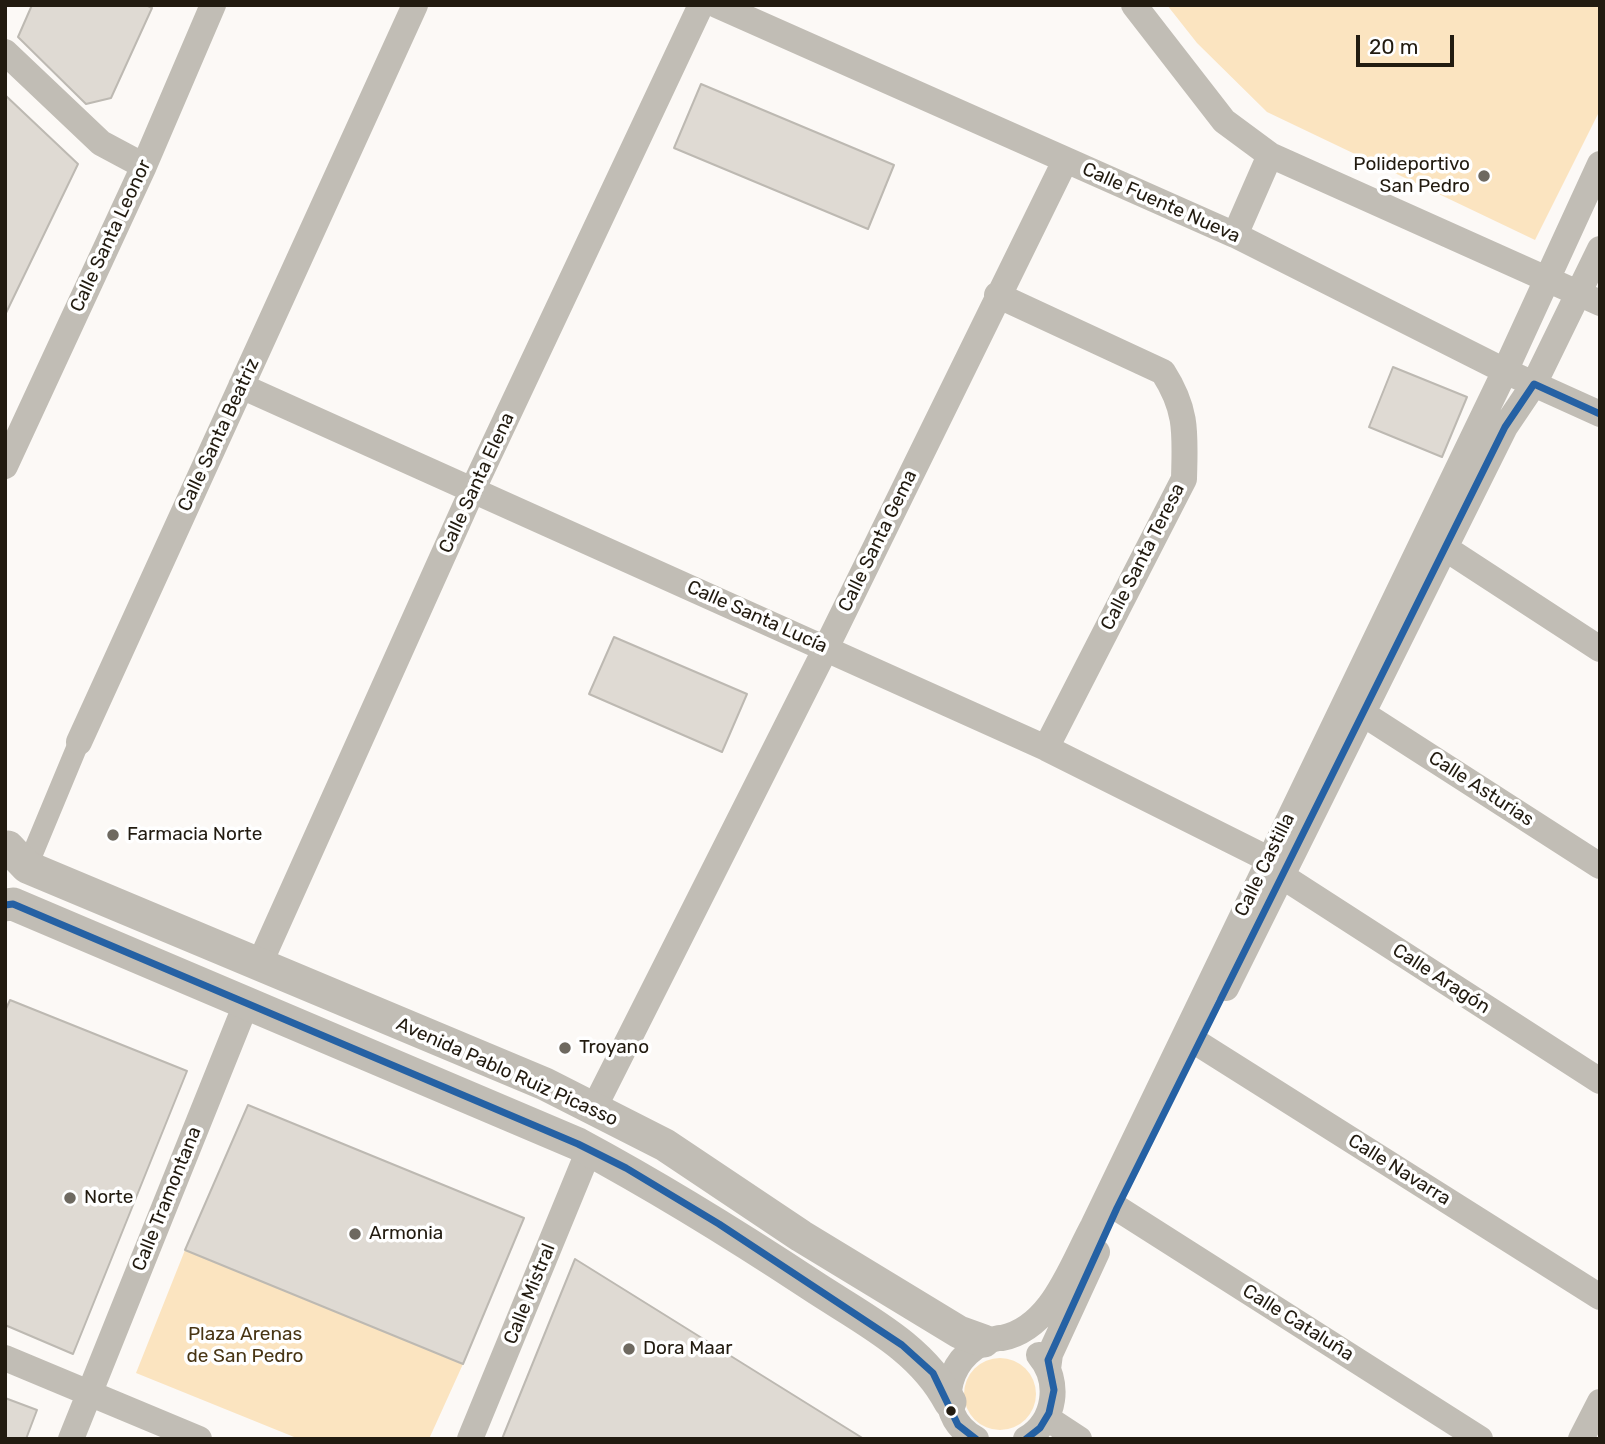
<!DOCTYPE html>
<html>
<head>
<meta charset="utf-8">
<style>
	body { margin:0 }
	#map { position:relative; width:1605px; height:1444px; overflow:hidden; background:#fcf9f6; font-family:Rubik,sans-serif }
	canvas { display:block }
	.frame { position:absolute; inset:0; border:7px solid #221b10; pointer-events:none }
	.scale { position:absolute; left:1356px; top:35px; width:98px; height:32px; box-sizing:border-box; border:4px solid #221b10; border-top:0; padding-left:9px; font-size:21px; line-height:24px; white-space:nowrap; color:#221b10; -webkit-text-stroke:5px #fff; paint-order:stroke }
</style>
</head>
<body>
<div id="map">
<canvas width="1605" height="1444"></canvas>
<div class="frame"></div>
<div class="scale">20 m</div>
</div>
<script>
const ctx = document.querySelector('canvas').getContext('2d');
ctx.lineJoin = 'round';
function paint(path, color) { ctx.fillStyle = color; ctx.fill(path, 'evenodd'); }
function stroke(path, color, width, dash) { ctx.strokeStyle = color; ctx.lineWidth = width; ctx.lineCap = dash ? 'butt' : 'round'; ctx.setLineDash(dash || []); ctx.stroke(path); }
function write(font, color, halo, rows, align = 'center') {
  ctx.font = font + ' Rubik,sans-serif'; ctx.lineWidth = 7; ctx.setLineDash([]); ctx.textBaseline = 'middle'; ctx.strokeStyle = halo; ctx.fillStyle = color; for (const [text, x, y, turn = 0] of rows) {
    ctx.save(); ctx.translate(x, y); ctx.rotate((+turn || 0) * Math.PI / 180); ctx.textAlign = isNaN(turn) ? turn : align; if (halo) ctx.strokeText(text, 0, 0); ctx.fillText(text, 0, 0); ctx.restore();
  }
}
const green = new Path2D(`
	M1167,5H1600V110L1535,240L1267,112L1197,43Z
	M185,1250L463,1364L429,1439H299L136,1373Z
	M964 1394a36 36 0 1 1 72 0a36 36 0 1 1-72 0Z`);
const building = new Path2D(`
	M32,5H146L152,8L111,98L86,104L18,37Z
	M701,84L894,165L868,229L674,148Z
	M5,95L78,164L5,315Z
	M1393,367L1467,397L1442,457L1369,427Z
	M614,637L747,694L722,752L589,694Z
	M10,1000L187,1071L73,1354L5,1325V1011Z
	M248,1105L524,1218L463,1364L185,1250Z
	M575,1259L864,1439H502Z
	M5,1398L37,1410L26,1439H5Z`);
const pedestrian = new Path2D(`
	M27,867L79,742`);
const minor = new Path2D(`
	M717,5L1235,235L1505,371L1600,414
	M1134,5L1224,121L1270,155L1600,303
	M5,52L101,143L144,166
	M1235,235L1270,155
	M997,295L1163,372C1188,411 1185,434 1184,479L1046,748
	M241,386L1046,748L1268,859
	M5,466L144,166L213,5
	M1445,548L1600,649
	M1362,713L1600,866
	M79,742L415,5
	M1282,876L1600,1081
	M259,965L472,491L701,5
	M1226,988L1505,427L1534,384L1600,249
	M1199,1044L1600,1297
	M594,1108L826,648L1065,161
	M1117,1208L1480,1439
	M1002,1338C1052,1328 1071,1266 1093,1226L1505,371L1600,164
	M5,1358L199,1439
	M1048,1369L1050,1354L1097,1252
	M1047,1418L1079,1439
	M71,1439L246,1004
	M470,1439L589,1150
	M976,1439C928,1413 949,1346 999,1338
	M1026,1439C1056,1421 1061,1381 1039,1355
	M1581,1439L1600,1402`);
const tertiary = new Path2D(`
	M8,847L27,867L545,1084L665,1145L801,1236L959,1332L984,1341
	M5,905L13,904L578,1144C658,1187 734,1234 810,1284C861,1318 921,1346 950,1402`);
const bus1 = new Path2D(`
	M5,905L13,904L578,1144L626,1168L719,1224L902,1345L933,1373L958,1425L976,1439
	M1026,1439L1040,1428L1049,1413L1054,1390L1048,1360L1117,1208L1505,427L1534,384L1600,414`);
const markers = [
	[1484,176,7,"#6e6960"],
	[113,835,7,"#6e6960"],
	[565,1048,7,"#6e6960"],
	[70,1198,7,"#6e6960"],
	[355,1234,7,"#6e6960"],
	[629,1349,7,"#6e6960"],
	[951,1411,6,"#221b10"]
];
const poiNames = [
	["Polideportivo",1470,165,"right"],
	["San Pedro",1470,187,"right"],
	["Farmacia Norte",127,835],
	["Troyano",579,1048],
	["Norte",84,1198],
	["Armonia",369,1234],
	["Dora Maar",643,1349]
];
const streetNames = [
	["Calle Fuente Nueva",1161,203,24],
	["Calle Santa Leonor",111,236,-65],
	["Calle Santa Beatriz",219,435,-65],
	["Calle Santa Elena",477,483,-65],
	["Calle Santa Gema",878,541,-64],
	["Calle Santa Teresa",1143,557,-63],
	["Calle Santa Lucía",757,617,24],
	["Calle Asturias",1481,789,33],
	["Calle Castilla",1265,865,-64],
	["Calle Aragón",1441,979,33],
	["Avenida Pablo Ruiz Picasso",507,1072,24],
	["Calle Navarra",1399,1170,32],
	["Calle Tramontana",167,1199,-68],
	["Calle Mistral",530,1294,-68],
	["Calle Cataluña",1298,1323,32]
];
const parkNames = [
	["Plaza Arenas",245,1335],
	["de San Pedro",245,1357]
];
paint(green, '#fbe4c0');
paint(building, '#dfdad3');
stroke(building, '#bdb9b2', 2);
stroke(pedestrian, '#c1bdb5', 21);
stroke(minor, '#c1bdb5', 26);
stroke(tertiary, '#c1bdb5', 33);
stroke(bus1, '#2561a4', 7);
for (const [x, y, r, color] of markers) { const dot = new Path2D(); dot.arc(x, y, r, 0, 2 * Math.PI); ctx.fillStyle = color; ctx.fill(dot); stroke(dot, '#fff', 2.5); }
write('19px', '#221b10', '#fff', poiNames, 'left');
write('19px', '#221b10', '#fff', streetNames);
write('19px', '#483514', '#fff', parkNames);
</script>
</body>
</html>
